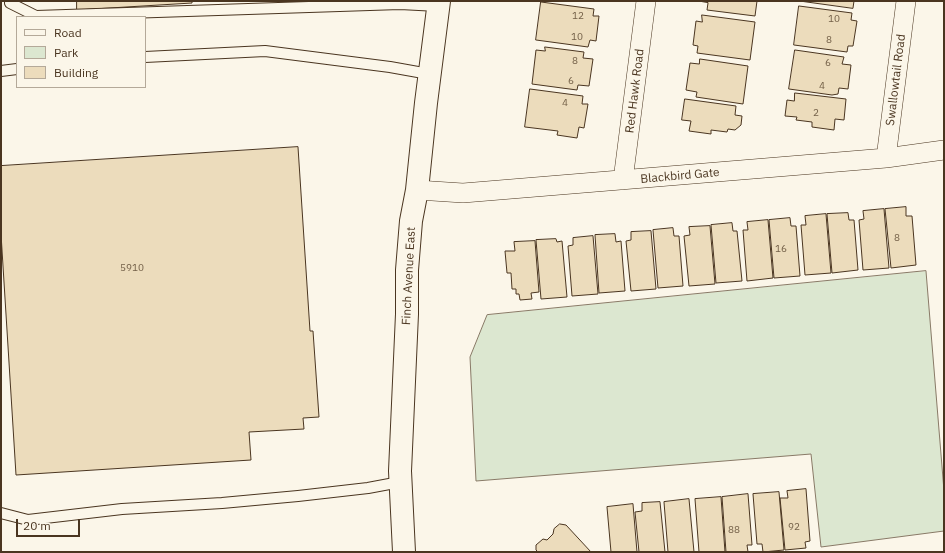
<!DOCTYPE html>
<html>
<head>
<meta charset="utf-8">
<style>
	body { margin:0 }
	#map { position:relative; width:945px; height:553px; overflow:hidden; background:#fbf6e9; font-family:"IBM Plex Sans",sans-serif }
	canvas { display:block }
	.frame { position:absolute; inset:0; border:2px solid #4a3520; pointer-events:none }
	.legend { position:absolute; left:16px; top:16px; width:130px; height:72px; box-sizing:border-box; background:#fbf6e9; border:1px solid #b4a999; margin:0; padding:5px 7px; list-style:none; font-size:12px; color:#4a3520 }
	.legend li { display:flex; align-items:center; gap:8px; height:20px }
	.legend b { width:20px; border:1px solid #b4a999 }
	.scale { position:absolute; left:16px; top:519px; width:64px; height:18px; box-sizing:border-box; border:2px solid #4a3520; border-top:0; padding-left:5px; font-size:12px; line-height:14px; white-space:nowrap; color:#4a3520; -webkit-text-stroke:3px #fbf6e9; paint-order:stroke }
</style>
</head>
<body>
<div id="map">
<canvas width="945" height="553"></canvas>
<div class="frame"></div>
<ul class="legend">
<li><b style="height:5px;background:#fbf6e9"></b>Road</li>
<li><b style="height:11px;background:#dce7d0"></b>Park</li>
<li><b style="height:11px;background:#ecdcbc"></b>Building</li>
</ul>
<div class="scale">20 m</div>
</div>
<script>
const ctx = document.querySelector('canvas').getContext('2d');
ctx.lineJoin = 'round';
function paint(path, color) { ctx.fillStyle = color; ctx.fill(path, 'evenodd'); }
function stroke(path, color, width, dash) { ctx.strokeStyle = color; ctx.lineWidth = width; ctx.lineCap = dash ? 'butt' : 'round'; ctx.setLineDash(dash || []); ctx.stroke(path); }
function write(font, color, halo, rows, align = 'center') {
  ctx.font = font + ' "IBM Plex Sans",sans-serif'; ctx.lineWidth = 3; ctx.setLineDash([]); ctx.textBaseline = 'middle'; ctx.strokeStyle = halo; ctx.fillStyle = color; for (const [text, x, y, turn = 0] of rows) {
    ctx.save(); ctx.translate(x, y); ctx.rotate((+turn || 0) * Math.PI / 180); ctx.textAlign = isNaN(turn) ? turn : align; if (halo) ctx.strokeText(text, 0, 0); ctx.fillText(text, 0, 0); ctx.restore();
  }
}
const green = new Path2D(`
	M926,271L944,491V531L821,547L811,454L476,481L470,357L487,315Z`);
const building = new Path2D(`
	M77,1H192V3L77,10Z
	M699,1H757L755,16L707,10L708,3Z
	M800,1H854L853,8Z
	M541,2L594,9L593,16H599L596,41L590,40L588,47L536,40Z
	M799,6L852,13L851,20L857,21L853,46H848L847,52L794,45Z
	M702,15L755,22L750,60L697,53L698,46L693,45L696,21L702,22Z
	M545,47L584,52L583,58L593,59L589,86L578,85L577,90L532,84L536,50L545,51Z
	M795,50L844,57L842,64L851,65L848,89L839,88L838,94L832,95L789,89Z
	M700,59L748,66L743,104L696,97L697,92L686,90L690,63L699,64Z
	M530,89L583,96L582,104H588L584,128L579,127L577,138L557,135L558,131L525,127Z
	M795,93L846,99L844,120L835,119L834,130L812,127V122L796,120L797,117L785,116L787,100L794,101Z
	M685,99L736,106L735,115L742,116L741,125L735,130L728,129L727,132L711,130V134L689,131L691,121L682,120Z
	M298,147L310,331H313L319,417L303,418L304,429L249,432L251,460L16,475L1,234V166Z
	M906,207V216H912L916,265L891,268L885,209Z
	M884,209L889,268L863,270L859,220L864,219L863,211Z
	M848,213L849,220H854L858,270L832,273L827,214Z
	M826,214L831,273L805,275L801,225H806L805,216Z
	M790,218L791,226H796L800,276L774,278L769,220Z
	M768,220L773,278L747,281L743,230H748L747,222Z
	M732,223L733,231H737L742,281L716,283L711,225Z
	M710,226L715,284L689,286L684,236L690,235L689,227Z
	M673,228L674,236H679L683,286L658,288L653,230Z
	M651,231L656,289L631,291L626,241L631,240V232Z
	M615,234L616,242L621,241L625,291L599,293L595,235Z
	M593,236L598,294L572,296L568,246L573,245V238Z
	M556,239L557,242L562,241L567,297L541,299L536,240Z
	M535,241L539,292L531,293L532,299L520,300L519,294H516V289H512L511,273H507L505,251H515L514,242Z
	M806,489L810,541L805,542L806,548L785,550L780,498H788L787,491Z
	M779,492L784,550L763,552L762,544H757L753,494Z
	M748,494L752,545H747L748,552H726L722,497Z
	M721,497L725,552H699L695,499Z
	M689,499L694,552H668L664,502Z
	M660,502L665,552H639L635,512L642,511V503Z
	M633,504L637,552H611L607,507Z
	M560,524L566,525L591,552H538L536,550V545L543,539L547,540L553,534L554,529Z`);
const service = new Path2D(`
	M11,1L10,3L36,16L400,4L438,6
	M145,57L265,51L390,67L429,74
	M1,71L17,69
	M1,513L28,520L122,509L222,503L298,496L368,488L400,482`);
const minor = new Path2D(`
	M886,158L906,1
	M623,180L646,1
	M417,190L463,193L886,158L944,150`);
const secondary = new Path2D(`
	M404,552L400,471L407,314V270L411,221L417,190L426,103L439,1`);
const numberNames = [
	["12",578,16],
	["10",834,19],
	["10",577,37],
	["8",829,40],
	["8",575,61],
	["6",828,63],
	["6",571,81],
	["4",822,86],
	["4",565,103],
	["2",816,113],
	["8",897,238],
	["16",781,249],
	["5910",132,268],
	["92",794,527],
	["88",734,530]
];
const streetNames = [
	["Swallowtail Road",896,80,-83],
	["Red Hawk Road",635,91,-83],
	["Blackbird Gate",680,176,-5],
	["Finch Avenue East",409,276,-87]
];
paint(green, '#dce7d0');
stroke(green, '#887966', 1);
paint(building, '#ecdcbc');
stroke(building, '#4a3520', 1);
stroke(service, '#4a3520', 12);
stroke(minor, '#4a3520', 20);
stroke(secondary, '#4a3520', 24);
stroke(service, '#fbf6e9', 10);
stroke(minor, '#fbf6e9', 19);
stroke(secondary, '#fbf6e9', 22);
write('10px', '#725f47', null, numberNames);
write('12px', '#4a3520', '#fbf6e9', streetNames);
</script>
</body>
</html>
